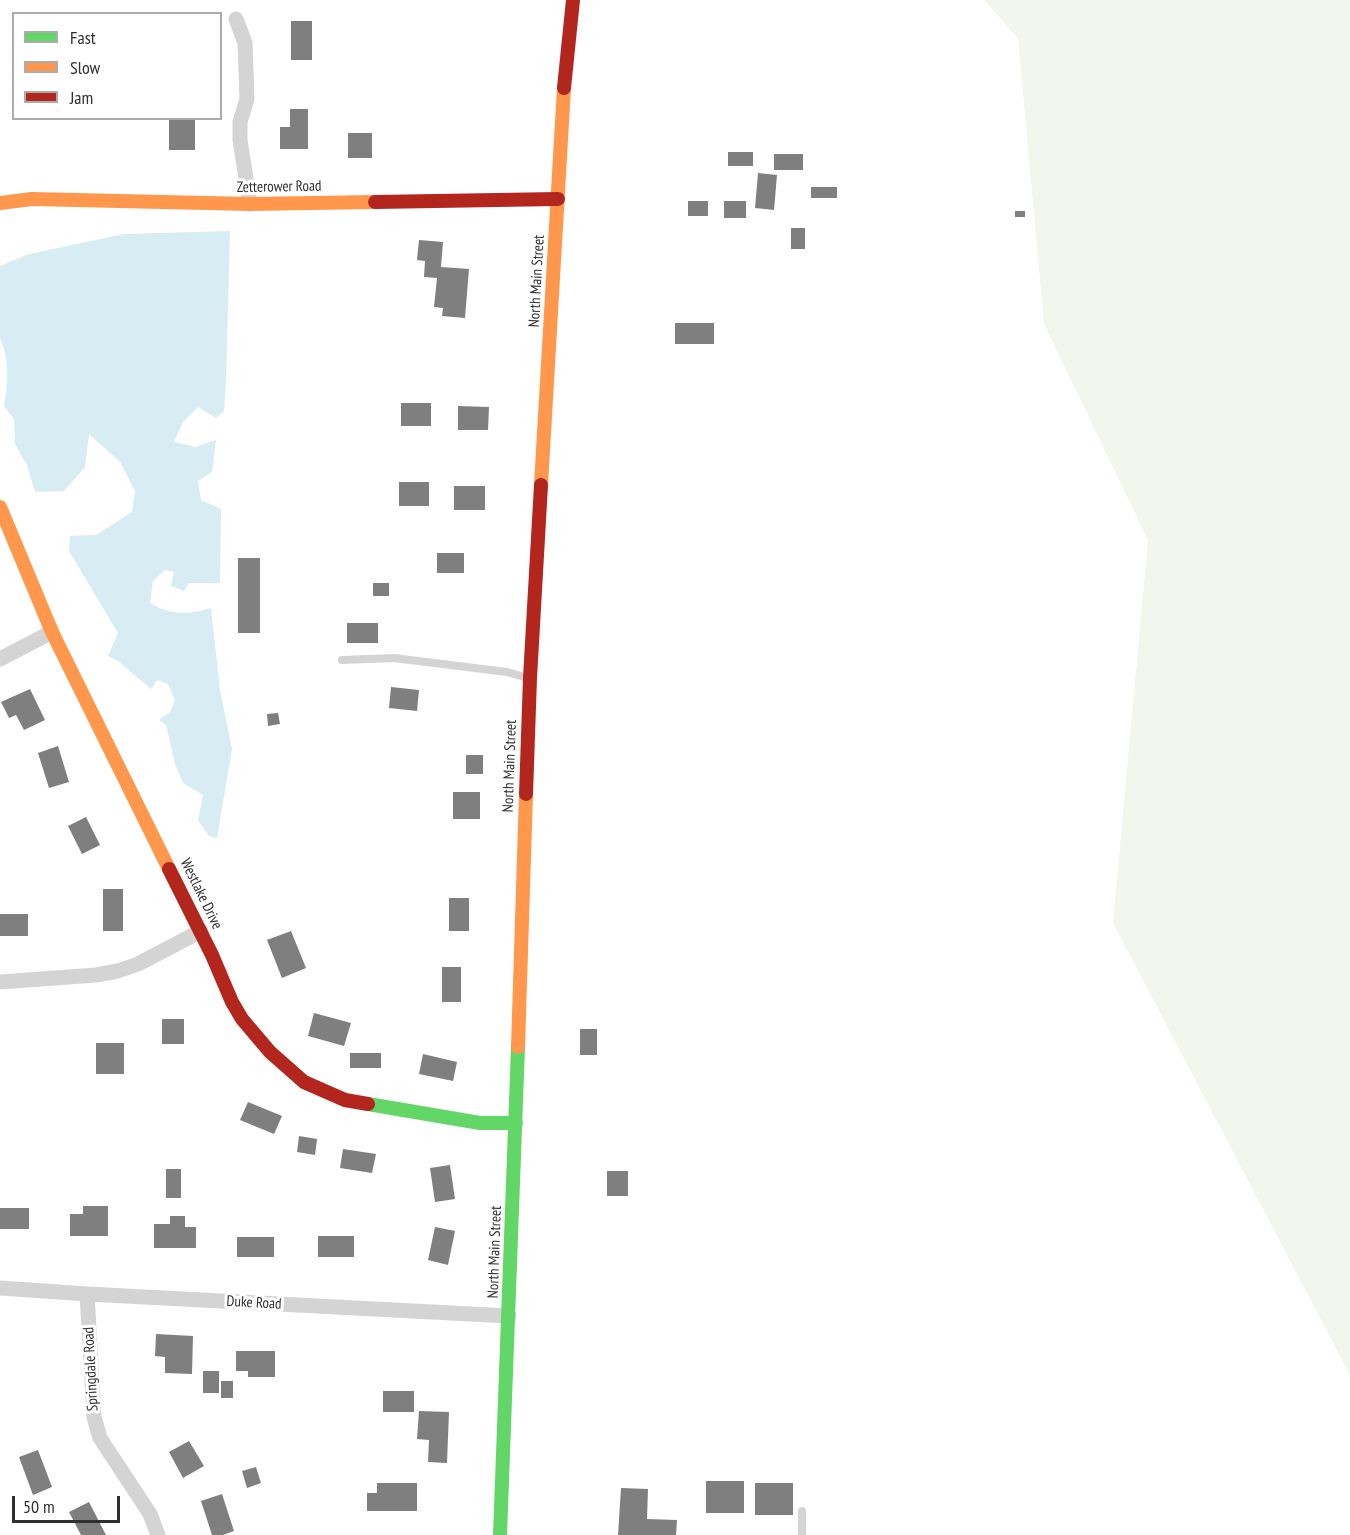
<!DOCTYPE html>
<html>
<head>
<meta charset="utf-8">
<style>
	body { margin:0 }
	#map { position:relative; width:1350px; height:1535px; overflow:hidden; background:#fff; font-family:"PT Sans Narrow",sans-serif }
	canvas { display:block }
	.legend { position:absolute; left:12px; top:12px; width:210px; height:108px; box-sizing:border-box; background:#fff; border:2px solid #acacac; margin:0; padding:8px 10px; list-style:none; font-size:18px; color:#303030 }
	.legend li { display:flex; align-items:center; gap:12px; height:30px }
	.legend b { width:30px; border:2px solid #acacac }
	.scale { position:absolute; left:12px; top:1496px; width:108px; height:27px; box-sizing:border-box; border:3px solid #303030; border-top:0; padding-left:8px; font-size:18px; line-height:21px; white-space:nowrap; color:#303030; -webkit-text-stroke:4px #fff; paint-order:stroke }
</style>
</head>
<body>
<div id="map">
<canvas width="1350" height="1535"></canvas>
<ul class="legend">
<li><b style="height:8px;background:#63d668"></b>Fast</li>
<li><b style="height:8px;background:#ff974d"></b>Slow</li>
<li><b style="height:8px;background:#b3261e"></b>Jam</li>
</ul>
<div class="scale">50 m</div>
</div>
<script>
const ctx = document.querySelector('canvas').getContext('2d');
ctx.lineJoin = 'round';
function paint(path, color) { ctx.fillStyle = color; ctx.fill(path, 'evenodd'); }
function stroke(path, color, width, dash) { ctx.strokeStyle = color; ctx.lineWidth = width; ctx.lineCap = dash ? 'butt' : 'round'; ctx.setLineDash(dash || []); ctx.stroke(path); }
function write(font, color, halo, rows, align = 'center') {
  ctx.font = font + ' "PT Sans Narrow",sans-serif'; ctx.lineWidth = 6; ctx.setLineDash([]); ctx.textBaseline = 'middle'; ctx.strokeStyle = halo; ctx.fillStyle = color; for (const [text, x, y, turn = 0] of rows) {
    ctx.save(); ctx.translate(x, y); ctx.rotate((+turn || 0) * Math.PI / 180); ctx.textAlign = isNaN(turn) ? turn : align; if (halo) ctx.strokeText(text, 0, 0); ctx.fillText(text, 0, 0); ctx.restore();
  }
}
const green = new Path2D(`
	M984,0H1350V1375L1113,923L1148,540L1044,324L1018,38Z`);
const water = new Path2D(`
	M230,231L226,380L224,411L216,418L198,407L183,422L174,442L196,447L216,440L212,472L198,481L201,500L221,509L220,583H189L184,591L171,586L174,572L165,570L153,581L150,603C169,615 190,615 211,608L220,690L232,749L217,838L209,836L198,820L203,795L183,783L175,764L166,725L159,720L170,712L175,700L168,684L157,680L151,689L118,661L108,656L118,633L69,551L70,536L96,535L132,512L135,491L120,462L89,434L85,467L64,491L35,492L27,465L15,444L14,419L4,406C8,384 10,360 0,338V266L29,254L124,234Z`);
const building = new Path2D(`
	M291,21H312V60H291Z
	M290,109H308V149H280V127H290Z
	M169,120H195V150H169Z
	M348,133H372V158H348Z
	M728,152H753V166H728Z
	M774,154H803V170H774Z
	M758,173L777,175L774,210L755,208Z
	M811,187H837V198H811Z
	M688,201H708V216H688Z
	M724,201H746V218H724Z
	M1015,211H1025V217H1015Z
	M791,228H805V249H791Z
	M419,240L443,242L441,267L469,269L465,318L442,316L443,308L434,307L437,278L424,277L425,261L417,260Z
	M675,323H714V344H675Z
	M401,403H431V426H401Z
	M458,406L489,407L488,430H458Z
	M399,482H429V506H399Z
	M454,486H485V510H454Z
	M437,553H464V573H437Z
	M238,558H260V633H238Z
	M373,583H389V596H373Z
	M347,623H378V643H347Z
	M391,687L419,690L417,711L389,708Z
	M30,689L45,720L24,730L16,715L9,718L1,702Z
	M278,713L280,724L268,726L267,714Z
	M58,746L69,782L49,788L38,753Z
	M466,755H483V774H466Z
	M453,792H480V819H453Z
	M86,817L100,845L82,854L68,826Z
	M103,889H123V931H103Z
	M449,898H469V931H449Z
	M0,914H28V936H0Z
	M291,931L306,968L282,978L267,940Z
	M442,967H461V1002H442Z
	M314,1013L351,1023L344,1046L308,1036Z
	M162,1019H184V1044H162Z
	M580,1029H597V1055H580Z
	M96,1043H124V1074H96Z
	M350,1053H381V1068H350Z
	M423,1054L457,1062L453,1081L419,1074Z
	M248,1102L282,1116L274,1134L240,1120Z
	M299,1136L317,1139L315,1155L297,1152Z
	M343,1149L376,1154L372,1173L340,1168Z
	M450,1165L455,1199L435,1202L430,1168Z
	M166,1169H181V1198H166Z
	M607,1171H628V1196H607Z
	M83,1206H108V1236H70V1214H83Z
	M0,1208H29V1229H0Z
	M170,1216H185V1227H196V1248H154V1224H170Z
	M435,1227L455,1231L448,1265L428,1260Z
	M318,1236H354V1257H318Z
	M237,1237H274V1257H237Z
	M156,1334L193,1336L192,1374L165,1373V1357L155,1356Z
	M236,1351H275V1377H248V1371H236Z
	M203,1371H219V1393H203Z
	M221,1381H233V1398H221Z
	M383,1391H414V1412H383Z
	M419,1411L449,1412L447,1463L428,1462L429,1440L417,1439Z
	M189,1441L204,1466L183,1478L169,1452Z
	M38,1450L52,1487L33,1495L19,1457Z
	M256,1467L261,1483L247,1488L242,1471Z
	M706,1481H744V1513H706Z
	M377,1483H417V1511H367V1493H377Z
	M755,1483H793V1515H755Z
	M621,1488L648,1489L647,1519L677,1520L676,1535H618Z
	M222,1494L234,1531L223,1535H212L201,1501Z
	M89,1502L106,1535H81L69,1512Z`);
const lane = new Path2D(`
	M342,660L394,658L507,672L528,678
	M802,1535V1511`);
const street = new Path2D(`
	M236,19L245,43L247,99L240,122V140L250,204
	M0,659L52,632
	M0,982L96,975L118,971L138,964L201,931
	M0,1288L87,1294L509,1316
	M87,1294L94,1417L100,1438L150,1514L158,1535`);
const fast = new Path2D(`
	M368,1104L480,1123H516
	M500,1535L518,1047`);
const slow = new Path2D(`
	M0,203L32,199L250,204L375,202
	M541,485L564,88
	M0,507L52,632L169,869
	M518,1047L526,794`);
const jam = new Path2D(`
	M564,88L573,0
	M375,202L558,199
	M526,794L530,678L541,485
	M169,869L212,955L232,1002L242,1019L270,1052L304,1082L345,1100L368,1104`);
const streetNames = [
	["Zetterower Road",279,187,-1],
	["North Main Street",537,281,-87],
	["North Main Street",510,766,-88],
	["Westlake Drive",201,894,64],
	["North Main Street",495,1252,-88],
	["Duke Road",254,1303,3],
	["Springdale Road",91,1369,-93]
];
paint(green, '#f2f6ec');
paint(water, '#d8ecf3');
paint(building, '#7f7f7f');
stroke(lane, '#d4d4d4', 8);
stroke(street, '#d4d4d4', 15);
stroke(fast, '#63d668', 14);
stroke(slow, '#ff974d', 14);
stroke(jam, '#b3261e', 14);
write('15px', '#303030', '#fff', streetNames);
</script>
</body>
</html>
